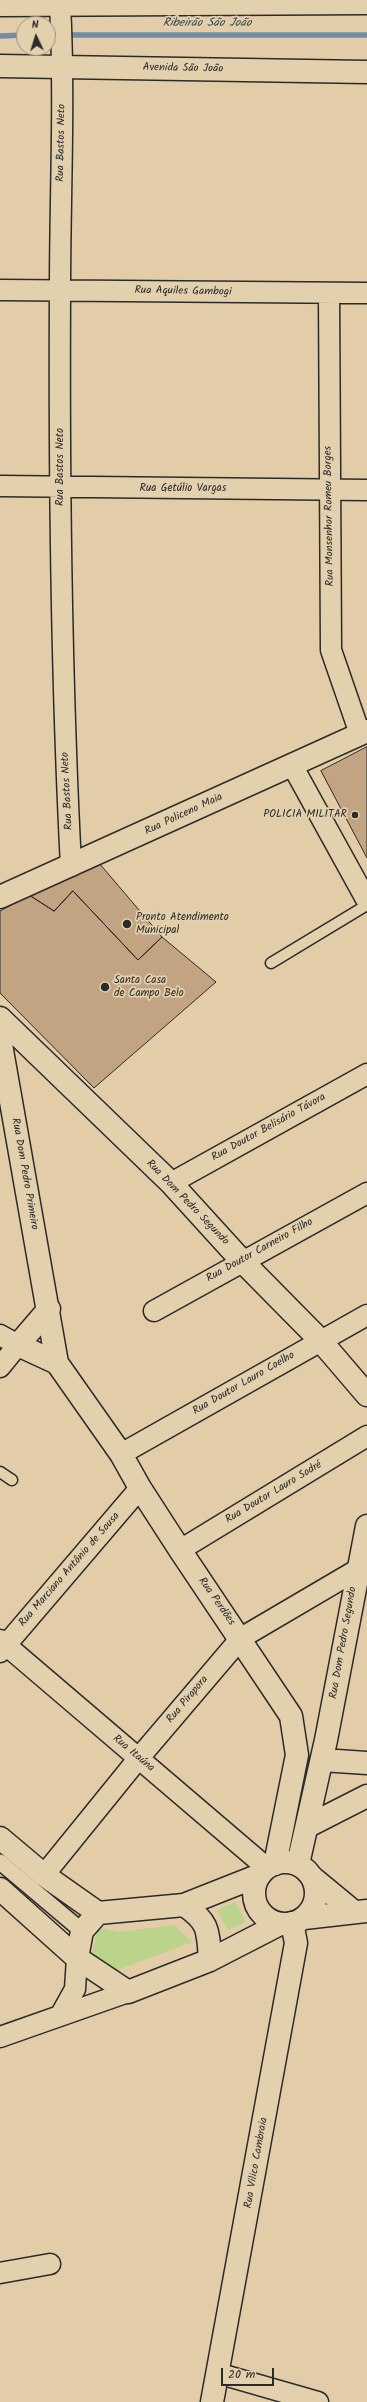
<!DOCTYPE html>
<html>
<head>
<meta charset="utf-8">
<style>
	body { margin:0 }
	#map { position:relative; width:367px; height:2402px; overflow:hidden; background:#e3cda9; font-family:Kalam,sans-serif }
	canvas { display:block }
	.north { position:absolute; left:16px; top:16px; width:40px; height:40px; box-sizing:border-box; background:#e3d1ae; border:1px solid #998f7a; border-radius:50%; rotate:356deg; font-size:11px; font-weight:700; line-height:16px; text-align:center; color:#2b2b2b }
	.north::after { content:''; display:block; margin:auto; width:14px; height:18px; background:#2b2b2b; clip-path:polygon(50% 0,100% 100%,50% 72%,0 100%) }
	.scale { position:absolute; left:221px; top:2368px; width:53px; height:18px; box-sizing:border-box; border:2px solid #2b2b2b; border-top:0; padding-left:5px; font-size:12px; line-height:14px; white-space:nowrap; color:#2b2b2b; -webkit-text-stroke:3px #e3d1ae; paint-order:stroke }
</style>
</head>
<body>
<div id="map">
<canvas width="367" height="2402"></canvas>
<div class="north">N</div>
<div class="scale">20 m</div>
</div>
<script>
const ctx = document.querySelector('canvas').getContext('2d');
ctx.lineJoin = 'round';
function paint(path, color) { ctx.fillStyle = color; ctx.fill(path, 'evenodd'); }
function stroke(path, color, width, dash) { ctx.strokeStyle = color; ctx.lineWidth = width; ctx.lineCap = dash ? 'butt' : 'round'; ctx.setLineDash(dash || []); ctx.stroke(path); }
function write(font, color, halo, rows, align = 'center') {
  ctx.font = font + ' Kalam,sans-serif'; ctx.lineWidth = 3.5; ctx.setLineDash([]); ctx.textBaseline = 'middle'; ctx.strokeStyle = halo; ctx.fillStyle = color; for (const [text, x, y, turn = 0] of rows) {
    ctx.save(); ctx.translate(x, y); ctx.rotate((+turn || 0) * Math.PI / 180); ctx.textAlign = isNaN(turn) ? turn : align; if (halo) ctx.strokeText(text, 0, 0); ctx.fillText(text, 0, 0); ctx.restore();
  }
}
const green = new Path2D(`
	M235,1902L246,1922L228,1930L217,1910Z
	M174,1925L192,1942L112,1972L92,1953L97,1930L104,1929L119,1932Z`);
const stream = new Path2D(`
	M48,35H367
	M0,36L24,35`);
const building = new Path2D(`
	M367,747V858L321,771Z
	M99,863L162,937L138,960L73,891L54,911L29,895Z
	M73,891L138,960L162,937L216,982L94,1088L0,993V911L29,895L54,911Z`);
const service = new Path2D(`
	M271,963L367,905
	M0,1472L12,1480`);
const pedestrian = new Path2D(`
	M0,1862L82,1931`);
const minor = new Path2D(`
	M60,4C65,99 60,195 60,290C59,482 61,674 71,866
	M0,290L367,293
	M329,293L331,650L360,734
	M0,486L367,490
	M292,765L367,901
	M171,1183L367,1074
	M154,1311L367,1193
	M0,1335L18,1345L0,1367
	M121,1454L367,1315
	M180,1550L367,1436
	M0,1640L267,1868
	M0,1652L140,1488
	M44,1875L138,1759L241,1638L367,1564
	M60,2016L75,1989L77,1958
	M0,2037L128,1992
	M0,2273L50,2264
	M217,2373L318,2402`);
const tertiary = new Path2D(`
	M0,897L367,731
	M0,1018L171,1183L242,1261L320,1340L367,1395
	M0,1039L57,1363L121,1454L140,1488L180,1550L291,1716L297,1755L275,1864
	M49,1309L18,1345L57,1363
	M322,1760L367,1763
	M308,1826L367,1796
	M298,1864L326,1740L367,1526
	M212,2402L296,1943L292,1923`);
const secondary = new Path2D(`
	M0,5L367,3
	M0,66L367,72
	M0,1838L44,1875L98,1913L184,1905L260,1875
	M254 1893a31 31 0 1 1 62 0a31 31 0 1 1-62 0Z
	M314,1879L354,1912
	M0,1889L77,1958L128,1992L210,1960L280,1924
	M184,1905C209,1922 208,1930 210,1960
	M304,1918L367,1911
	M77,1958L82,1931L98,1913`);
const markers = [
	[355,815,4,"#2b2b2b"],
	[127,924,5,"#2b2b2b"],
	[105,987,5,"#2b2b2b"]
];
const streetNames = [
	["Avenida São João",183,69,1],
	["Rua Bastos Neto",62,143,-89],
	["Rua Aquiles Gambogi",183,292,1],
	["Rua Bastos Neto",61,467,-90],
	["Rua Getúlio Vargas",183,489],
	["Rua Monsenhor Romeu Borges",330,516,-91],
	["Rua Bastos Neto",68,791,-93],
	["Rua Policeno Maia",184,815,-25],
	["Rua Doutor Belisário Távora",269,1128,-29],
	["Rua Dom Pedro Primeiro",24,1174,80],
	["Rua Dom Pedro Segundo",187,1203,46],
	["Rua Doutor Carneiro Filho",260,1251,-29],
	["Rua Doutor Lauro Coelho",244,1384,-30],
	["Rua Doutor Lauro Sodré",274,1493,-31],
	["Rua Marciano Antônio de Sousa",70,1570,-49],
	["Rua Perdões",216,1602,55],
	["Rua Dom Pedro Segundo",344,1643,-80],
	["Rua Pirapora",188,1700,-50],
	["Rua Itaúna",133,1754,40],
	["Rua Vilico Cambraia",257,2163,-80]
];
const poiNames = [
	["POLICIA MILITAR",347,815,"right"],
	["Pronto Atendimento",136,918],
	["Municipal",136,931],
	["Santa Casa",114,981],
	["de Campo Belo",114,994]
];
const waterNames = [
	["Ribeirão São João",207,24]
];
paint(green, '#bbd38a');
stroke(stream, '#708ca7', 5.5);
paint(building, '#c3a482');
stroke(building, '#2b2b2b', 1);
stroke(service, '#2b2b2b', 13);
stroke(pedestrian, '#2b2b2b', 18);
stroke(minor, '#2b2b2b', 23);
stroke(tertiary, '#2b2b2b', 25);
stroke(secondary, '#2b2b2b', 25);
stroke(service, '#e3d1ae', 10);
stroke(pedestrian, '#e3d1ae', 15);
stroke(minor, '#e3d1ae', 20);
stroke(tertiary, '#e3d1ae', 22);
stroke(secondary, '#e3d1ae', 22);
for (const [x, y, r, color] of markers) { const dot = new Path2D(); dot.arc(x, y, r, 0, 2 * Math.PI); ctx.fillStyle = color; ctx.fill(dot); stroke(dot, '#e3d1ae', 1.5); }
write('11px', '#2b2b2b', '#e3d1ae', streetNames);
write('11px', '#2b2b2b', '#e3d1ae', poiNames, 'left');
write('italic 12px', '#3c434a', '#e3d1ae', waterNames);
</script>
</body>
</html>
